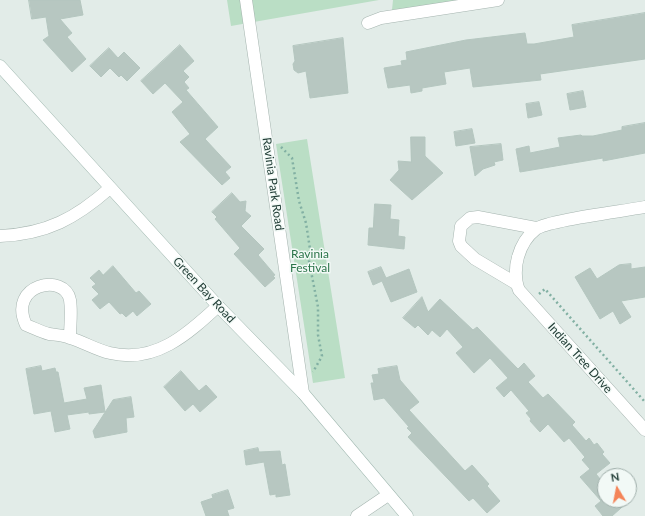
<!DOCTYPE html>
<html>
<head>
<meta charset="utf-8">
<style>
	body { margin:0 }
	#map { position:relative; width:645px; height:516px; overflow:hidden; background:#e2ece8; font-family:Lato,sans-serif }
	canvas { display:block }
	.north { position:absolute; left:597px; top:468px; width:40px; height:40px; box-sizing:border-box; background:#f2f9f6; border:1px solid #9faeaa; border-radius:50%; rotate:350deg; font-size:11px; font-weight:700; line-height:16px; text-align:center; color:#223e37 }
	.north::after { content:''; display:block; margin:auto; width:14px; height:18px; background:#f48458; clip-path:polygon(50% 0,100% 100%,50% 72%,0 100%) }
</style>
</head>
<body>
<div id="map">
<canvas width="645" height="516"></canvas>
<div class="north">N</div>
</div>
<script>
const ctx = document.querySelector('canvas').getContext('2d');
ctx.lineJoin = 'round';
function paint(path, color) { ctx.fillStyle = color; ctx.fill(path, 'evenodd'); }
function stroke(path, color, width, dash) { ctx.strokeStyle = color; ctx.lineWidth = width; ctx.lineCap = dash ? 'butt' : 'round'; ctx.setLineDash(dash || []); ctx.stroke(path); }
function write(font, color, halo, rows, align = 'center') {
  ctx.font = font + ' Lato,sans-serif'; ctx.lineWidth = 3; ctx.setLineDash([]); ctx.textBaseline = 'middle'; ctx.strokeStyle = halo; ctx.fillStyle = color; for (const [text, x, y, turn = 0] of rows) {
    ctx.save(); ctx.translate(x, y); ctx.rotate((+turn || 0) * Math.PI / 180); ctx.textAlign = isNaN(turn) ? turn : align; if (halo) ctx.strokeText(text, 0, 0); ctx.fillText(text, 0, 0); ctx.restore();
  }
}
const green = new Path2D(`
	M227,0H379L231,26Z
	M393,0H467L392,10Z
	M307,139L345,378L313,383L276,144Z`);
const building = new Path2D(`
	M29,0H80L83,15L60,19L72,33L67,37L86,59L72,72L43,40L49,36L46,17L32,19Z
	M645,13V59L540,74L541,80L473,87L470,68L444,72L446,84L422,88V91L411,93L410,85L388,88L384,68L402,65L401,61L407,60L406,52L466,40L525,33L527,44H534L574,37L572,25Z
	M343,38L348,93L310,98L306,71L298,73L294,70L293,64L295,61L293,46Z
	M180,45L194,61L183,71L189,77L184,82L189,88L186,90L218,127L205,139L231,167L225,172L230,178L222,185L180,142L190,134L172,112L183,102L165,83L153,94L141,81Z
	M109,48L118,58L124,52L140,68L127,81L121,75L119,77L110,68L101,77L90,66Z
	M583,91L586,107L570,110L567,94Z
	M539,102L542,115L528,118L526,104Z
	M645,123V153L603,161V158L520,172L516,149L529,146L530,153L560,147L558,138L581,135L582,136H593L622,130V127Z
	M472,129L475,143L456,146L454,132Z
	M411,137H425V156L443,173L412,200L390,180L399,170L398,161L411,162Z
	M501,144L503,160L494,162L495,165L483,169L475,176L470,147Z
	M232,193L240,202L246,201L245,211L251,216L241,226L264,249L258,255L275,275L273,276L275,278L265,287L234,254L240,248L215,219L217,217L212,212Z
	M375,204L391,205L390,219L399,220L398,236L405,237L404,249L368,245L369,228H373Z
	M631,264V269L645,267V297L621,301L631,317L620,324L613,311L600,319L575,277L590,268L597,279L619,265Z
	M113,266L136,293L139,291L151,304L137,316L133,311L126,317L122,313L120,314L109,302L100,309L92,300L99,294L92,287L96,284L90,278L99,270L103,275Z
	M381,267L386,278L409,269L417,292L391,302L382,281L373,285L368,272Z
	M422,297L428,312L440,299L473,330L477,327L518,369L524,363L535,376L528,382L543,398L548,394L575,422L572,425L586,441L589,438L594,445L597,443L604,452L602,454L610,463L596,474L605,485V500H630L612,516H603L595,506L601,501L580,477L590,469L582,460L585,457L569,438L564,442L548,424L540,432L530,421L531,419L526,413L529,411L511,390L504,397L496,388L508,378L490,358L474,373L456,353L463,347L447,329L440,337L432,330L428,335L418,325L415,328L403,318Z
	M41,366L42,371L55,368L56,372H58L64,403L87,399L84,388L101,385L105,412L89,414V412L67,415L70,429L55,432L51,411L34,414L26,369Z
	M397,366L400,380L419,402L409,410L465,471L472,465L489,484L487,486L500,501L487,513L473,498L469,501L408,437L412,433L407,428L409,427L384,398L374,400L371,383H374L372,375L379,374L378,369Z
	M181,371L199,391L206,385L217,397L200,412L193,404L185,411L164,387Z
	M131,397L134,417L126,418L127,432L95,438L93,431L113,400Z
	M258,448L259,452L280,451L282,465L285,464L290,495L276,497V494L270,495L264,462L246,465L244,451Z
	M228,490L234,508L227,510L229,516H206L201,502L213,498L212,495Z`);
const path = new Path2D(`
	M281,147L292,158L299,201L306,223L310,249L309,261L318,307V335L322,356L313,372
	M539,294L545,289L645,402`);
const minor = new Path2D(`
	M246,0L303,393
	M368,23L381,18L498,0
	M645,207C625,211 548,220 536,229C527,236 521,246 518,257C515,267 515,281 519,290L645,430
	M0,236C47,234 76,218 110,188
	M517,284L475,259L461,246L459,241L461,226L470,218L478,217L536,228
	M70,337C70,326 72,312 70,300C65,272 7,284 26,325C34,328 41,332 49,334C56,335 63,335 70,338C84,342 96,350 110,353C155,364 188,334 218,306
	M357,516L388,495`);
const secondary = new Path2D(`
	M0,66L218,306L303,393L407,516`);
const streetNames = [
	["Ravinia Park Road",273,184,82],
	["Green Bay Road",204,290,47],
	["Indian Tree Drive",580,358,48]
];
const parkNames = [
	["Ravinia",310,254],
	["Festival",310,268]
];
paint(green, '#badec5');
paint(building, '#b7c7c1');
stroke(building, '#b4c6bf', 1);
stroke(minor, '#a5b4af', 13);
stroke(secondary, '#a0b8b0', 13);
stroke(path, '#82b0a3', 2.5, [2, 3]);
stroke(minor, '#fff', 12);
stroke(secondary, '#fff', 12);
write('12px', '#223e37', '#f2f9f6', streetNames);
write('12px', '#2b754a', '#f2f9f6', parkNames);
</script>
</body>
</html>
